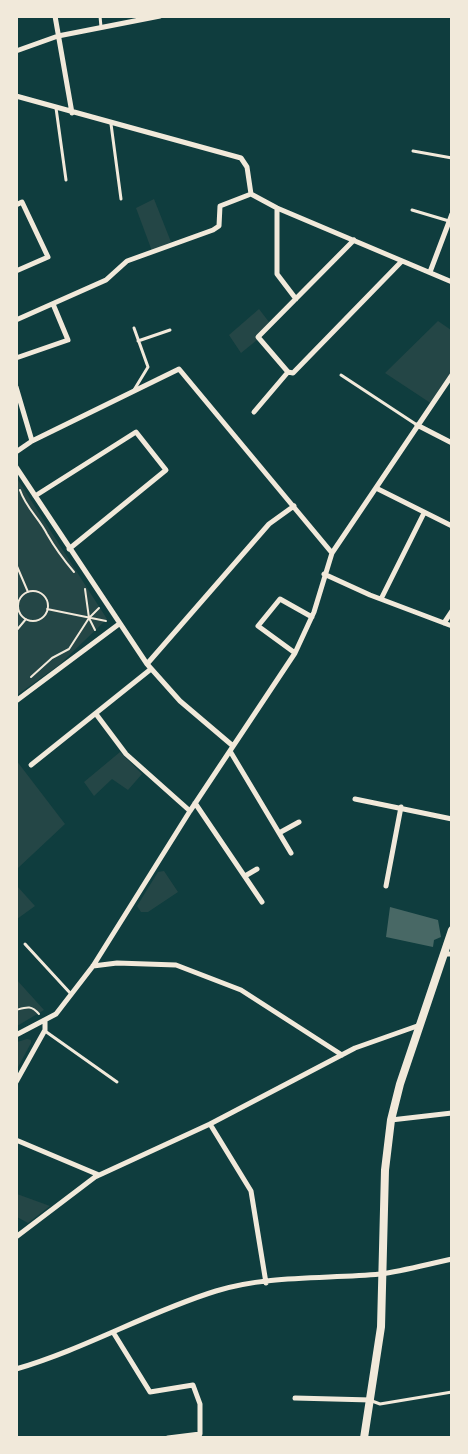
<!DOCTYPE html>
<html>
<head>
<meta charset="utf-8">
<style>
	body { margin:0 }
	#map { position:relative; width:468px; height:1454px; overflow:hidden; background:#0f3d3e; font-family:Arial,sans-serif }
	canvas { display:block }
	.frame { position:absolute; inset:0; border:18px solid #f1e9da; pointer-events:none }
</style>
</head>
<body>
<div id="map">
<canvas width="468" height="1454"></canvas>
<div class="frame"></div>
</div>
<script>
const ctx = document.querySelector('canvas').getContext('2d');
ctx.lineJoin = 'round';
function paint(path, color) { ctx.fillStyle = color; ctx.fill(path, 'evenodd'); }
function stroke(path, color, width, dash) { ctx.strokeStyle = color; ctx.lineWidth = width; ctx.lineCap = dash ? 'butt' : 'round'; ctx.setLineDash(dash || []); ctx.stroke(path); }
const green = new Path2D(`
	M154,199L171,242L152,251L136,208Z
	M259,309L269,322L256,336L257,340L241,353L229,335Z
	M438,321L451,330V375L432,404L385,373Z
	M16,477L107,619L59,665L17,695Z
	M120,752L142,774L128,790L112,779L94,796L84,782Z
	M16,760L65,824L18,868L16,867Z
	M164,871L178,892L148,912H141L137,906L158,872Z
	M17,886L35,906L17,919Z
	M16,979L44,1010L17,1026H16Z
	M27,1039L31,1040V1043L17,1069V1042Z
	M17,1194L50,1206L28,1223L17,1217Z`);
const building = new Path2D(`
	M390,907L438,920L441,937L434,940L433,947L386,937Z`);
const path = new Path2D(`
	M20,490C26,508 39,518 47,534C55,548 63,559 74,572
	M16,564L28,592
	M18 606a15 15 0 1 1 30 0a15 15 0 1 1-30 0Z
	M47,609L106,621
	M95,630L89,618L99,608
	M16,631L26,619
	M31,677L52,658L69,649L89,618L85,589
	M16,1010C27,1007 31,1005 39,1014`);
const service = new Path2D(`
	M100,16L101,27
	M56,108L66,180
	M111,124L121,199
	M413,151L452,158
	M412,210L449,221
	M134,328L148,367L134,390
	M138,341L170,330
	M341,375L417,425
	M25,944L71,994
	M45,1031L117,1082
	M372,1401L380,1404L452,1392`);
const minor = new Path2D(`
	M55,16L72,113
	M16,51L58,36L160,16
	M16,96L241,158L247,167L251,194L277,208L452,282
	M16,205L22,202L48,257L16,271
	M277,208V274L296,299
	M430,272L452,214
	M16,320L106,280L127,261L213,230L219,226L220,206L251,194
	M16,358L68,340L53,304
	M288,372L258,337L354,240
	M16,387L32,441L16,452
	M254,412L288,372L293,373L401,262
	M417,425L452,443
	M32,441L179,369L332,553
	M16,467L147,664L180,701L233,746
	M376,488L452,526
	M35,496L136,432L166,470L69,549
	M324,574L370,595L452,626
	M381,599L424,513
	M444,623L452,611
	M295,653L258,626L280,599L312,617
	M147,664L269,524L294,506
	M16,701L119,624
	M96,714L126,754L190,811
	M230,751L291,853
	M31,765L151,669
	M355,799L452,819
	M195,803L262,902
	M279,833L299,822
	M245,876L257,869
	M386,886L401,807
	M445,954H452
	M93,966L117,963L176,965L241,990L342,1055
	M16,1035L56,1014L93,966L190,811L295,653L314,612L332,553L452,375
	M16,1082L45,1030V1021
	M391,1120L452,1113
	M210,1124L251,1191L266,1283
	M16,1140L99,1175
	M16,1237L95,1177L210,1124L355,1048L420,1025
	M113,1332L150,1392L193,1385L200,1404V1434L168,1438
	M16,1369C85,1349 148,1312 216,1291C266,1275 328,1279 380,1274C403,1271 428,1264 452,1259
	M295,1398L371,1400`);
const primary = new Path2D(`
	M364,1438L381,1327L385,1170L391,1120L400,1084L452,930`);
paint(green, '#244646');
paint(building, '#486865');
stroke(path, '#f1e9da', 2);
stroke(service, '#f1e9da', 3);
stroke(minor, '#f1e9da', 5);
stroke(primary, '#f1e9da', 8);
</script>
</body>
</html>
